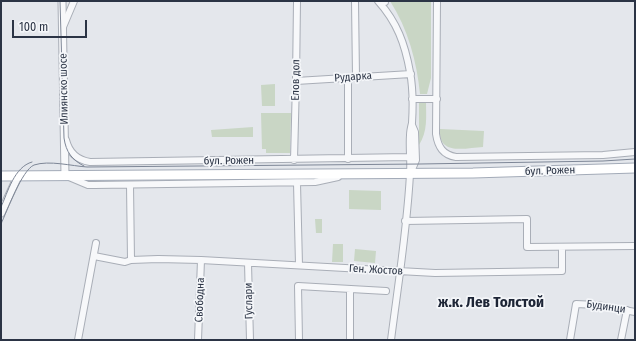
<!DOCTYPE html>
<html>
<head>
<meta charset="utf-8">
<style>
	body { margin:0 }
	#map { position:relative; width:636px; height:341px; overflow:hidden; background:#e4e7ec; font-family:"Fira Sans Condensed",sans-serif }
	canvas { display:block }
	.frame { position:absolute; inset:0; border:2px solid #2b3445; pointer-events:none }
	.scale { position:absolute; left:12px; top:20px; width:75px; height:18px; box-sizing:border-box; border:2px solid #2b3445; border-top:0; padding-left:5px; font-size:12px; line-height:14px; white-space:nowrap; color:#2b3445; -webkit-text-stroke:3px #f4f6f9; paint-order:stroke }
</style>
</head>
<body>
<div id="map">
<canvas width="636" height="341"></canvas>
<div class="frame"></div>
<div class="scale">100 m</div>
</div>
<script>
const ctx = document.querySelector('canvas').getContext('2d');
ctx.lineJoin = 'round';
function paint(path, color) { ctx.fillStyle = color; ctx.fill(path, 'evenodd'); }
function stroke(path, color, width, dash) { ctx.strokeStyle = color; ctx.lineWidth = width; ctx.lineCap = dash ? 'butt' : 'round'; ctx.setLineDash(dash || []); ctx.stroke(path); }
function write(font, color, halo, rows, align = 'center') {
  ctx.font = font + ' "Fira Sans Condensed",sans-serif'; ctx.lineWidth = 3.5; ctx.setLineDash([]); ctx.textBaseline = 'middle'; ctx.strokeStyle = halo; ctx.fillStyle = color; for (const [text, x, y, turn = 0] of rows) {
    ctx.save(); ctx.translate(x, y); ctx.rotate((+turn || 0) * Math.PI / 180); ctx.textAlign = isNaN(turn) ? turn : align; if (halo) ctx.strokeText(text, 0, 0); ctx.fillText(text, 0, 0); ctx.restore();
  }
}
const green = new Path2D(`
	M390,1H431V78L427,94H420C417,62 408,29 390,1Z
	M275,84V106H262L261,85Z
	M419,101H426C426,117 428,131 419,145Z
	M261,113H291L290,153H266V149H262Z
	M253,127V137H212L211,130Z
	M440,129L484,131L483,147C465,148 438,156 440,129Z
	M349,190L381,191V210L349,209Z
	M315,219H322V233H316Z
	M333,244H343V262H332Z
	M355,249L376,251L375,263L354,261Z`);
const minor = new Path2D(`
	M355,1L356,77
	M378,1C397,22 405,44 410,72C413,88 413,107 412,123C411,127 410,131 410,135C409,148 411,161 410,174C407,230 398,285 391,340
	M385,1V2
	M437,1L436,134C438,147 443,155 456,157L603,155L635,152
	M63,27L74,1
	M348,78V159
	M296,81L411,74
	M412,99H437
	M66,140C69,152 77,160 90,162L409,157
	M294,160L296,81L297,1
	M411,172L416,160L415,132L412,125
	M69,177L88,185H94L315,182L338,177
	M297,183L299,265
	M130,185L131,260
	M405,221L527,219V247L635,246
	M94,256L125,262L131,260L158,259L201,260L435,273L562,271V247
	M248,263L250,340
	M78,340L96,243
	M198,340L201,260
	M299,340L298,286L386,291
	M350,340V289
	M570,340L576,304L597,305L635,312
	M621,340L627,310`);
const tertiary = new Path2D(`
	M62,1L65,176
	M1,213L18,176`);
const primary = new Path2D(`
	M1,176L473,173L635,168`);
const tram = new Path2D(`
	M60,1L64,138C66,152 72,160 84,166
	M1,207C8,192 14,167 32,162
	M1,224C7,211 22,170 34,165C49,160 72,166 87,167L420,164L603,161L635,159`);
const streetNames = [
	["Рударка",353,77,-4],
	["Елов дол",296,80,-89],
	["Илиянско шосе",64,89,-91],
	["бул. Рожен",229,161,-1],
	["бул. Рожен",550,171,-2],
	["Ген. Жостов",376,270,3],
	["Свободна",200,300,-88],
	["Гуслари",249,301,-91],
	["Будинци",606,307,8]
];
const districtNames = [
	["ж.к. Лев Толстой",491,303]
];
paint(green, '#c9d6c5');
stroke(minor, '#a9aeb7', 8);
stroke(tertiary, '#a9aeb7', 9);
stroke(primary, '#a3abb8', 11);
stroke(minor, '#f7f8fa', 6);
stroke(tertiary, '#f7f8fa', 7);
stroke(primary, '#fff', 9);
stroke(tram, '#7d8696', 1);
write('11px', '#2b3445', '#f4f6f9', streetNames);
write('bold 15px', '#1d2536', '#f4f6f9', districtNames);
</script>
</body>
</html>
